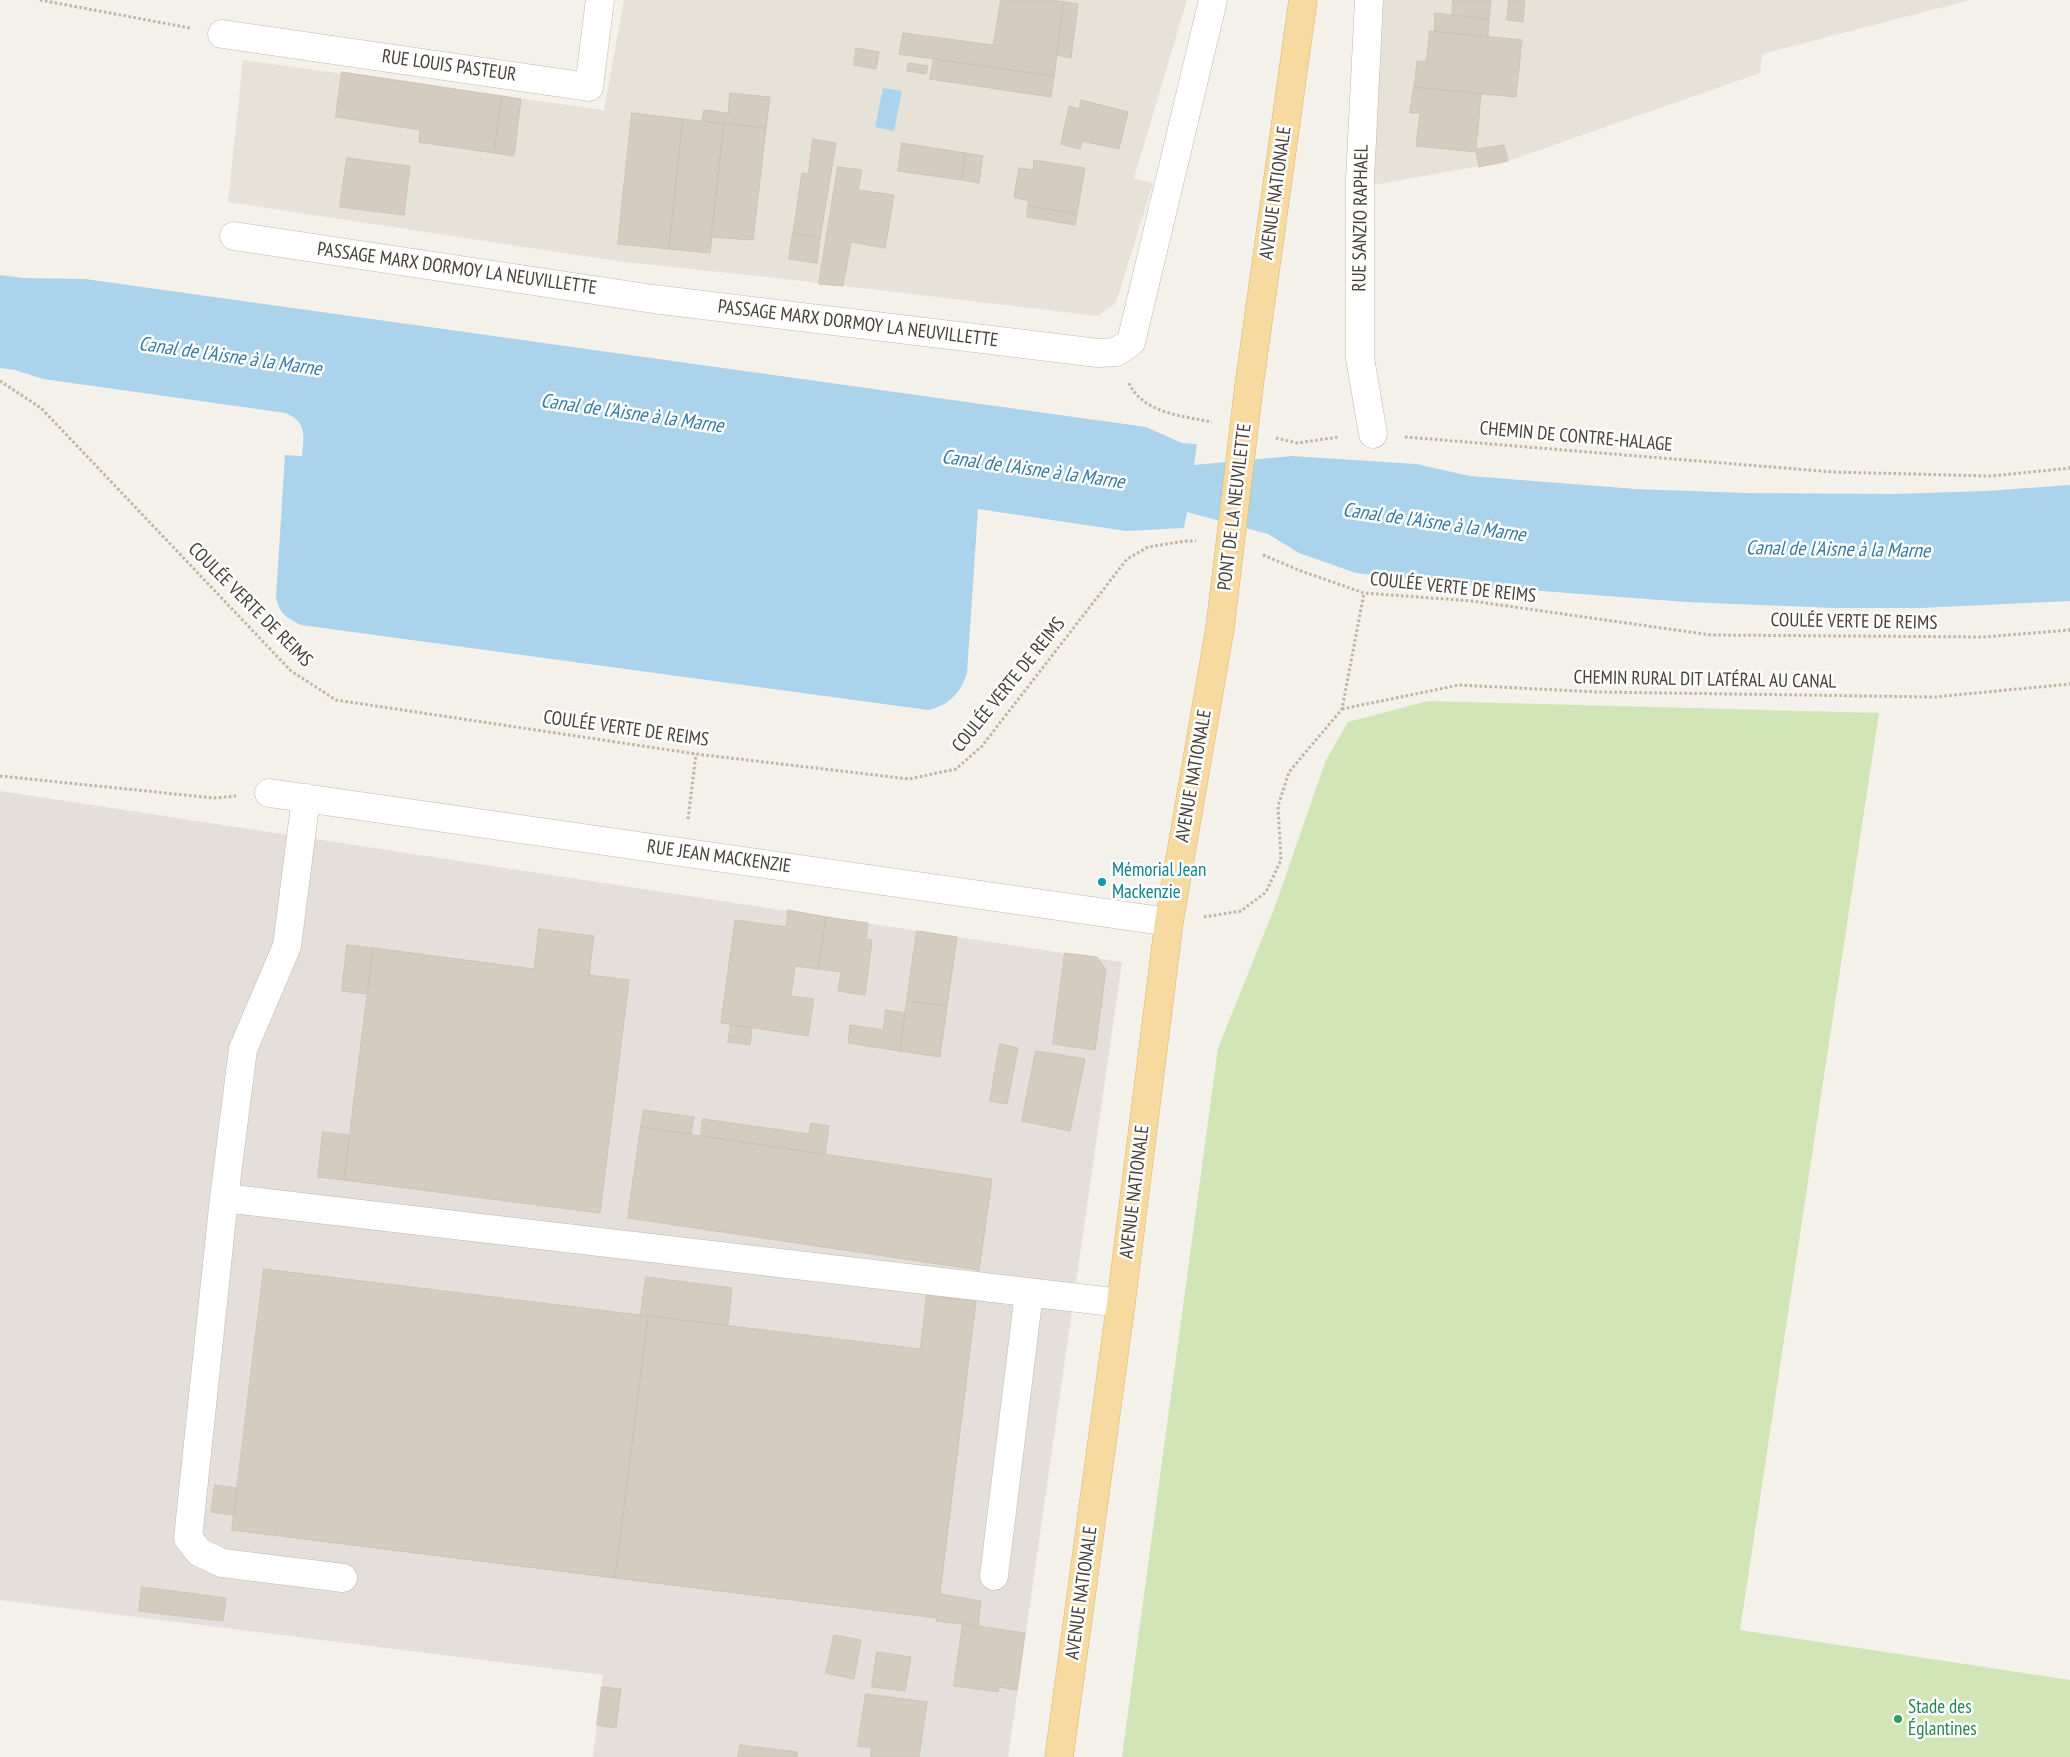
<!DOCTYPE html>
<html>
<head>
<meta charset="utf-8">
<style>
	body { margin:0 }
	canvas { display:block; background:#f4f0ea }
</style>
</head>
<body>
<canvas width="2070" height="1757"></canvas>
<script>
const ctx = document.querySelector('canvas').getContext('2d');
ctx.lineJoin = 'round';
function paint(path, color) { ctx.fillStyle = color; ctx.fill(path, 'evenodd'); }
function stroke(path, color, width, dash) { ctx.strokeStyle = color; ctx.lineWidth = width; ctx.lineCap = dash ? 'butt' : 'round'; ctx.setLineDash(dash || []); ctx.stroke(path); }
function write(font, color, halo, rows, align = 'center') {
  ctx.font = font + ' "PT Sans Narrow",sans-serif'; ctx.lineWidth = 5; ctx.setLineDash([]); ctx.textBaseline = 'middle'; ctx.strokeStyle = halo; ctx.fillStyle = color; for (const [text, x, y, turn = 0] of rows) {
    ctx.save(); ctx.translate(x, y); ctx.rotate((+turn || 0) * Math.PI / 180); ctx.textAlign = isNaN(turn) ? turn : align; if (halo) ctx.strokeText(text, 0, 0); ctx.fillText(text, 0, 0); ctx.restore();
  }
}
const residential = new Path2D(`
	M624,0H1187L1134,178L1153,183L1116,303L1098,316L785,279L617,261L228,202L243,60L604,110Z
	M1380,0H1970L1762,54L1760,73L1508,161L1373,185Z`);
const industrial = new Path2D(`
	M0,791L1122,962L1008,1757H593L603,1675L0,1600Z`);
const green = new Path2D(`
	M1428,701L1879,713L1740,1630L2070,1680V1757H1122L1218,1048L1274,909L1326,760L1348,722Z`);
const water = new Path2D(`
	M883,88L902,91L894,131L875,127Z
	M0,275L23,278L85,279L1146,427L1182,443L1197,444L1194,465L1292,456L1416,464L1470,476L1636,489L1745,493L1892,494L1986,491L2070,485V601L1921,608H1834L1686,602L1463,585L1356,573L1299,553L1268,534L1187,512L1184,528L1126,531L978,509L967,673C961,693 948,706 928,710L301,625C287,618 279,614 276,597L285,455L302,456C304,435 307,423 286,413L43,379L15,370L0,368Z`);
const building = new Path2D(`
	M1001,0H1051L1064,2L1054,76L899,54L903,33L993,45Z
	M1453,0H1491L1489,19L1452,15Z
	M1509,0H1525L1523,22L1507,20Z
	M1064,2L1078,4L1071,58L1057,55Z
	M1435,13L1489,19L1488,37L1435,31Z
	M1430,31L1522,40L1516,97L1414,87L1417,61L1426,62Z
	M856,48L879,52L876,69L854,65Z
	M934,59L1054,76L1051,97L930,79Z
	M909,63L928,66L926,74L907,71Z
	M342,72L502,96L494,153L419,142L420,130L336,117Z
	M1414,87L1481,94L1476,149L1504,145L1508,161L1479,167L1476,152L1416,146L1420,113H1410Z
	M730,93L770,97L766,128L702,121L704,110L728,113Z
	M502,96L521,99L514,156L494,153Z
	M1081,100L1128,112L1119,149L1082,141L1080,149L1061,144L1069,106L1079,109Z
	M632,113L683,119L669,249L618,244Z
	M683,119L724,124L710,253L669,249Z
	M724,124L766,128L753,240L711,237Z
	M813,139L836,143L820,238L793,233L802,173L808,174Z
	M902,143L965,153L962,180L898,171Z
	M965,153L983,156L979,183L962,180Z
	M347,158L410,166L404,215L340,207Z
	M1034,160L1085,168L1077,214L1028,206L1029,201L1014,197L1019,168L1033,170Z
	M838,167L862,170L858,190L894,195L885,248L851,242L843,286L819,284Z
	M1028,206L1077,214L1075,225L1027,217Z
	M793,233L820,238L817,263L789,259Z
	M788,910L826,917L818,969L795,966L791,996L814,999L808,1036L721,1023L735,920L786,927Z
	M826,917L868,923L866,939L872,940L865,995L838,991L841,972L818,969Z
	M539,929L594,936L589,975L629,980L600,1213L344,1180L373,948L534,969Z
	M917,931L957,937L947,1006L907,1001Z
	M347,945L373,948L367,994L342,991Z
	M1065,953L1097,957L1106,970L1095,1050L1053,1044Z
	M907,1001L947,1006L940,1057L900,1051Z
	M886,1010L905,1013L900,1051L848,1043L850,1025L883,1030Z
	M731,1025L752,1028L750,1045L728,1042Z
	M1000,1044L1018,1048L1007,1104L990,1101Z
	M1036,1051L1085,1059L1070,1131L1022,1121Z
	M644,1110L694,1117L691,1134L641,1127Z
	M703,1119L809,1134L811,1123L829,1126L825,1154L701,1136Z
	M641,1127L992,1179L979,1270L628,1218Z
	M323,1132L349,1135L344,1180L318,1177Z
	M264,1269L648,1316L615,1578L232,1530Z
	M646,1277L732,1288L728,1325L641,1315Z
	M927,1295L976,1301L940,1594L981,1601L978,1626L936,1621L937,1618L615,1578L648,1316L920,1349Z
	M215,1485L237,1488L234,1515L211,1512Z
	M142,1587L226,1598L223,1621L139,1611Z
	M963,1624L1025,1633L1017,1690L999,1687L998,1692L954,1686Z
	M834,1635L861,1640L854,1679L826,1673Z
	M877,1652L911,1657L905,1691L872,1687Z
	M602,1687L621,1689L616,1728L597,1725Z
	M866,1694L927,1702L919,1757H871V1748L858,1746Z
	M740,1745L797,1752V1757H738Z`);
const path = new Path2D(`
	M40,0L190,28
	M0,381L41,408L291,671L336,700L696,754L909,779L956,769L982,746L1127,559L1148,547L1186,541H1196
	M1129,383C1142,413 1183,416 1212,422
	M1405,437L1833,472L1990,476L2070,468
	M1276,438L1297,443L1339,437
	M1263,555L1301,571L1364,593L1472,601L1711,635L1983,637L2070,630
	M1342,709L1459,685L1598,692L1934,697L2070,684
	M0,776L214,798L236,796
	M688,819L696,754
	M1204,917L1241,911L1266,892L1281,860L1278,806L1289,772L1342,709L1364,593`);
const minor = new Path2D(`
	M1369,0L1360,180V358L1373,434
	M222,34L589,87L600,0
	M234,236L653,299L1098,353L1116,352L1131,342L1213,0
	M269,793L1169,922
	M224,1198L243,1049L287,946L306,798
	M994,1576L1029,1293
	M343,1578L222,1563L199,1552L188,1538L224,1198L1121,1303`);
const major = new Path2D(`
	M1249,386L1303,0
	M1059,1757L1121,1303L1169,922L1220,628`);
const majorBridge = new Path2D(`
	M1220,628L1249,386`);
const markers = [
	[1102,882,5,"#0f9aa8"],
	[1898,1719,5,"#2e9e5b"]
];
const streetNames = [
	["RUE LOUIS PASTEUR",449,66,8],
	["AVENUE NATIONALE",1276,193,-82],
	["RUE SANZIO RAPHAEL",1361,218,-89],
	["PASSAGE MARX DORMOY LA NEUVILLETTE",457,269,8],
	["PASSAGE MARX DORMOY LA NEUVILLETTE",858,324,7],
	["CHEMIN DE CONTRE-HALAGE",1576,437,5],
	["PONT DE LA NEUVILETTE",1235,507,-83],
	["COULÉE VERTE DE REIMS",1453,588,6],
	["COULÉE VERTE DE REIMS",250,605,45],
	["COULÉE VERTE DE REIMS",1854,622,1],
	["CHEMIN RURAL DIT LATÉRAL AU CANAL",1705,680,1],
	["COULÉE VERTE DE REIMS",1009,685,-51],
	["COULÉE VERTE DE REIMS",626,729,8],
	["AVENUE NATIONALE",1194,776,-80],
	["RUE JEAN MACKENZIE",719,857,8],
	["AVENUE NATIONALE",1135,1192,-83],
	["AVENUE NATIONALE",1082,1593,-82]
];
const cultureNames = [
	["Mémorial Jean",1112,871],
	["Mackenzie",1112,893]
];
const leisureNames = [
	["Stade des",1908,1708],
	["Églantines",1908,1730]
];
const waterNames = [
	["Canal de l'Aisne à la Marne",230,357,8],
	["Canal de l'Aisne à la Marne",632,414,8],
	["Canal de l'Aisne à la Marne",1033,470,8],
	["Canal de l'Aisne à la Marne",1434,523,8],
	["Canal de l'Aisne à la Marne",1838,550,1]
];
paint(residential, '#e7e2d8');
paint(industrial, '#e4dfdb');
paint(green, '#d2e5b6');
paint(water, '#abd4ec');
paint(building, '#d5ccc0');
stroke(building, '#cfc3b4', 1);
stroke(minor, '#bfb8ad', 29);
stroke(major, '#dcb770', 29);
stroke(path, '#c0b39f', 3, [2.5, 2.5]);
stroke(minor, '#fff', 28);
stroke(major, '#f7da9f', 28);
stroke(majorBridge, '#dcb770', 29, []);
stroke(majorBridge, '#f7da9f', 28);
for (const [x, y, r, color] of markers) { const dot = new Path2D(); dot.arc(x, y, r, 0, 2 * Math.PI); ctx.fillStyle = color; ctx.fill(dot); stroke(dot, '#fff', 2); }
write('19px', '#474138', '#fff', streetNames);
write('19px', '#0d838f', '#fff', cultureNames, 'left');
write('19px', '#27864d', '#fff', leisureNames, 'left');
write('italic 20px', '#367ba5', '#fff', waterNames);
</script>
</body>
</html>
